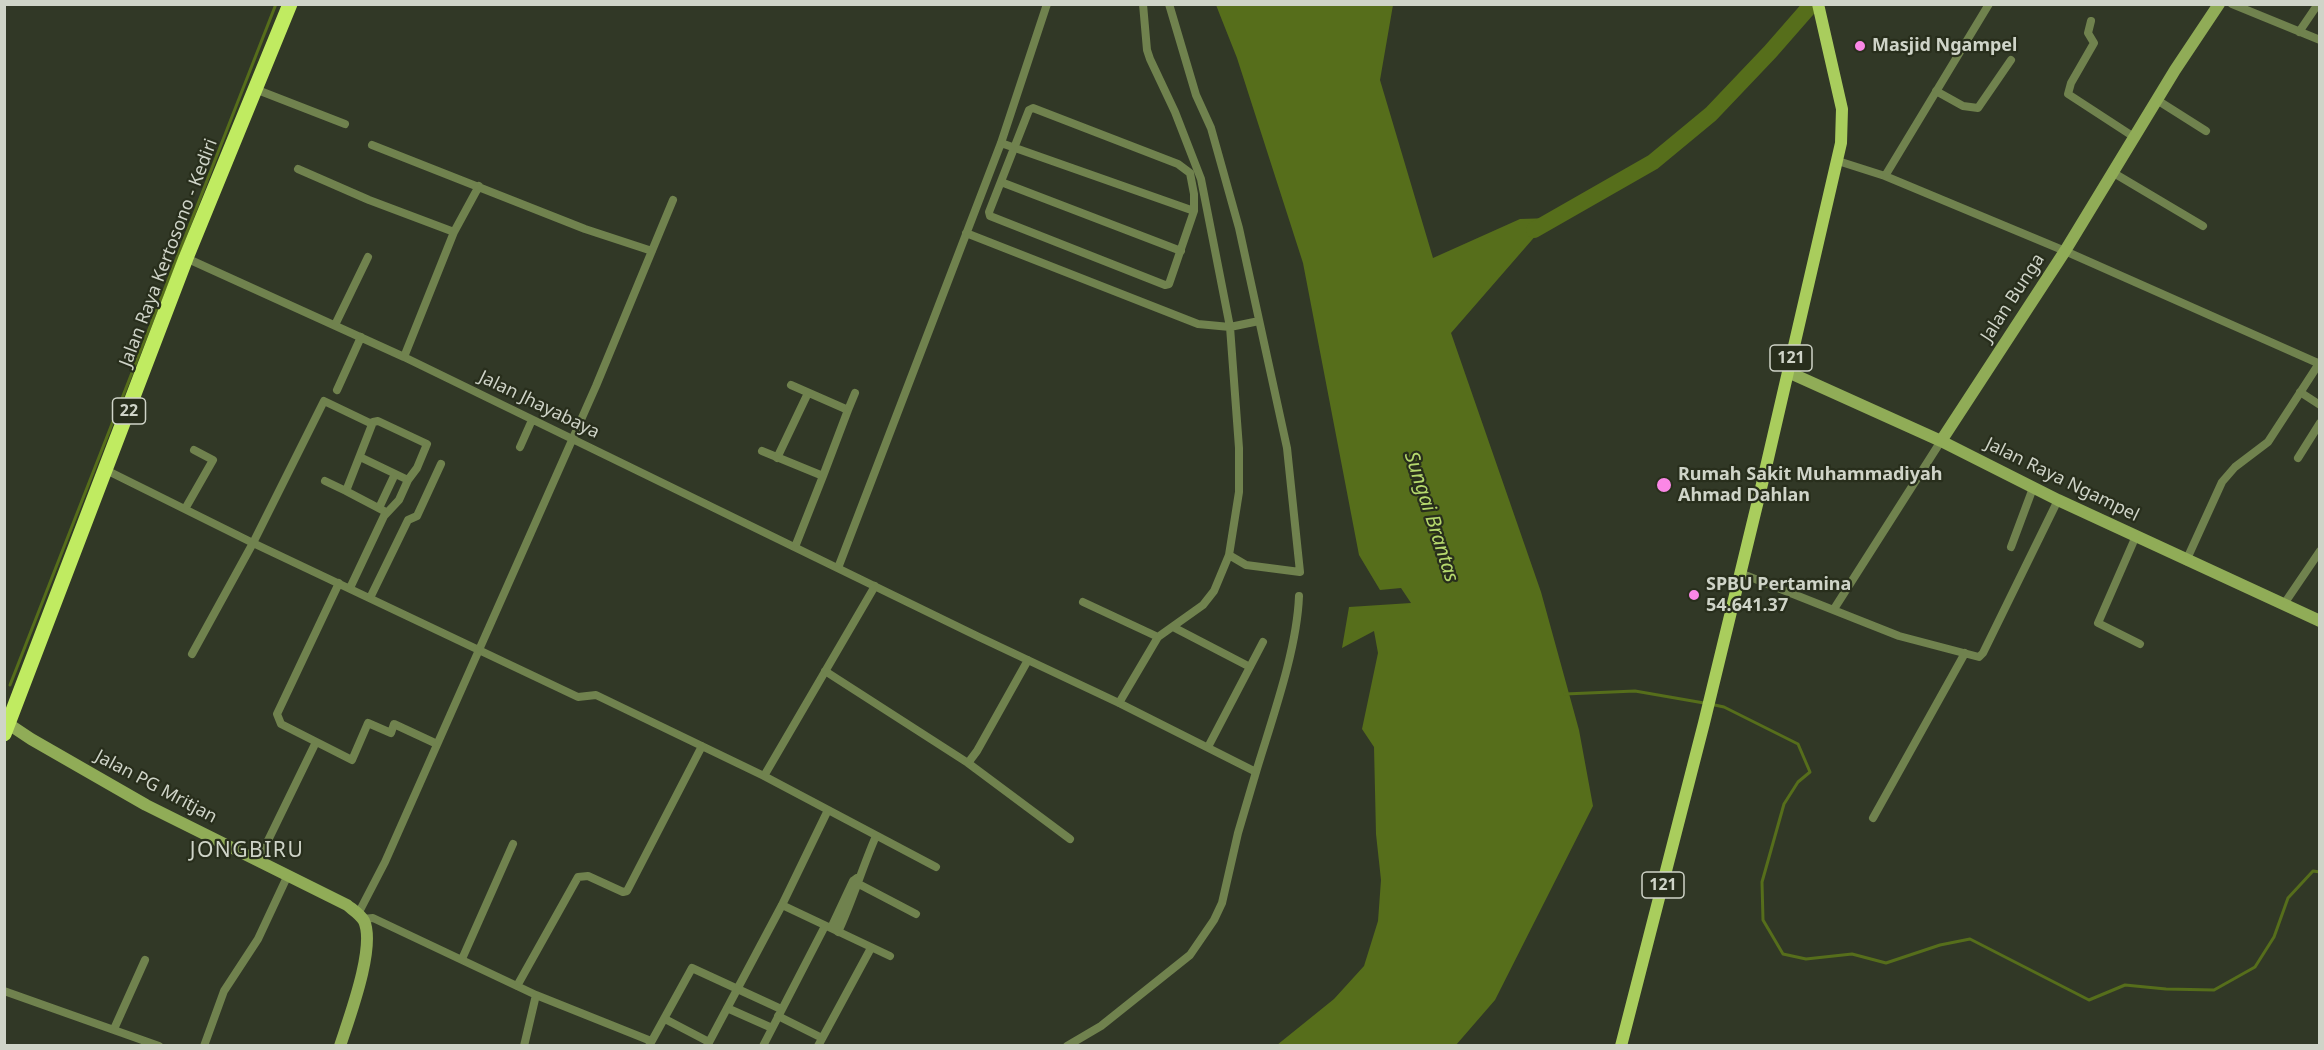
<!DOCTYPE html>
<html>
<head>
<meta charset="utf-8">
<style>
	body { margin:0 }
	#map { position:relative; width:2324px; height:1050px; overflow:hidden; background:#313826; font-family:"Noto Sans",sans-serif }
	canvas { display:block }
	.frame { position:absolute; inset:0; border:6px solid #cfd4c8; pointer-events:none }
</style>
</head>
<body>
<div id="map">
<canvas width="2324" height="1050"></canvas>
<div class="frame"></div>
</div>
<script>
const ctx = document.querySelector('canvas').getContext('2d');
ctx.lineJoin = 'round';
function paint(path, color) { ctx.fillStyle = color; ctx.fill(path, 'evenodd'); }
function stroke(path, color, width, dash) { ctx.strokeStyle = color; ctx.lineWidth = width; ctx.lineCap = dash ? 'butt' : 'round'; ctx.setLineDash(dash || []); ctx.stroke(path); }
function write(font, color, halo, rows, align = 'center') {
  ctx.font = font + ' "Noto Sans",sans-serif'; ctx.lineWidth = 4.5; ctx.setLineDash([]); ctx.textBaseline = 'middle'; ctx.strokeStyle = halo; ctx.fillStyle = color; for (const [text, x, y, turn = 0] of rows) {
    ctx.save(); ctx.translate(x, y); ctx.rotate((+turn || 0) * Math.PI / 180); ctx.textAlign = isNaN(turn) ? turn : align; if (halo) ctx.strokeText(text, 0, 0); ctx.fillText(text, 0, 0); ctx.restore();
  }
}
const water = new Path2D(`
	M1216,5H1393L1380,80L1433,258L1520,219L1551,218L1451,333L1541,592L1579,730L1593,806L1495,1000L1456,1045H1277L1334,999L1364,966L1378,921L1381,880L1376,834L1374,747L1362,729L1378,653L1374,631L1342,648L1349,607L1411,603L1401,588L1380,590L1359,555L1303,263L1237,58Z`);
const stream = new Path2D(`
	M10,685L276,4
	M1565,694L1635,691L1704,703
	M1710,704L1724,707L1798,744L1810,772L1798,782L1784,804L1762,882L1763,920L1783,954L1806,959L1852,954L1886,963L1940,945L1970,939L2089,1000L2125,985L2166,989L2214,990L2255,967L2274,937L2288,898L2313,871L2320,872`);
const river = new Path2D(`
	M1534,230L1653,162L1711,114L1770,52L1812,4`);
const street = new Path2D(`
	M1169,4L1196,95L1211,128L1239,228L1287,448L1300,572L1246,565L1229,555
	M2232,4L2320,40
	M2091,21L2088,33L2094,43L2071,83L2068,94L2134,137
	M2299,32L2318,4
	M255,89L345,124
	M1936,91L1963,106L1978,108L2011,60
	M2157,100L2206,131
	M1033,108L1178,164L1190,173L1194,194V211L1169,284L1165,285L990,216L989,212L1029,110Z
	M1001,143L1194,211
	M372,145L585,229L652,251
	M1838,161L1885,176L2065,251L2320,364
	M298,169L369,200L454,232
	M2112,172L2203,226
	M1885,176L1989,4
	M1001,182L1181,251
	M966,233L1198,324L1230,327L1259,321
	M186,258L404,357L979,637L1119,703L1256,772L1238,833L1222,903L1214,920L1190,955L1101,1026L1067,1046
	M335,325L368,257
	M404,357L454,232L479,186
	M337,390L361,337
	M2300,392L2320,405
	M848,410L855,393
	M520,447L532,420
	M762,451L823,476L848,410L791,385
	M360,457L408,480L417,468L427,444L378,421L373,422L346,491L386,512
	M777,458L808,393
	M2298,458L2320,423
	M106,470L253,543L578,697L596,695L764,776L936,867
	M325,481L346,491
	M379,508L395,474
	M185,509L213,460L194,450
	M2136,536L2098,623L2140,644
	M795,547L823,476
	M2011,547L2033,488
	M2186,561L2222,482L2235,467L2268,442L2320,362
	M838,568L1001,143L1047,4
	M1740,573L1899,636L1979,657L1983,653L2058,500
	M339,583L277,714L281,724L352,760L368,723L391,733L394,724L437,744
	M350,588L384,516L399,500L408,480
	M370,598L408,520L417,516L441,464
	M1083,602L1158,637
	M2284,604L2320,551
	M1834,609L1941,441
	M1173,627L1250,667
	M192,654L253,543L324,401L372,424
	M1028,660L977,751L968,763L1070,839
	M825,671L968,763
	M1119,703L1158,637L1203,605L1214,591L1229,555L1239,492V448L1230,327L1201,179L1175,112L1150,59L1147,50L1143,4
	M1208,747L1263,642
	M1256,772C1272,719 1297,650 1299,596
	M764,776L875,586
	M1873,818L1965,653
	M258,861L316,742
	M853,881L916,914
	M782,905L890,956
	M358,914L385,862L596,386L673,200
	M363,919L373,918L536,995L524,1046
	M831,928L853,881L857,878
	M838,932C853,900 862,868 876,836
	M462,959L513,844
	M517,986L578,877L588,876L623,892L627,891L702,746
	M4,991L159,1046
	M536,995L651,1041
	M727,1008L772,1028
	M778,1016L822,1038
	M665,1019L709,1042
	M114,1029L145,960
	M204,1046L224,991L258,939L287,877
	M649,1046L692,968L781,1009
	M707,1046L782,905L828,810
	M763,1046L825,926
	M818,1046L871,948`);
const secondary = new Path2D(`
	M1788,372L1941,441L2058,500L2320,621
	M1941,441L2065,251L2175,70L2219,4
	M4,721L31,739L146,805L347,905C353,910 360,914 364,921C376,947 349,1018 340,1046`);
const primary = new Path2D(`
	M1621,1046L1704,723L1763,480L1841,143L1842,109L1818,4`);
const highway = new Path2D(`
	M4,734L186,258L290,4`);
const markers = [
	[1860,46,6,"#fb87e6"],
	[1664,485,8,"#fb87e6"],
	[1694,595,6,"#fb87e6"]
];
const shields = [
	[1791,358,42],
	[129,411,33],
	[1663,885,42]
];
const shieldNames = [
	["121",1791,358],
	["22",129,411],
	["121",1663,885]
];
const poiNames = [
	["Masjid Ngampel",1872,46],
	["Rumah Sakit Muhammadiyah",1678,475],
	["Ahmad Dahlan",1678,496],
	["SPBU Pertamina",1706,585],
	["54.641.37",1706,606]
];
const streetNames = [
	["Jalan Raya Kertosono - Kediri",169,253,-69],
	["Jalan Bunga",2013,298,-57],
	["Jalan Jhayabaya",539,405,26],
	["Jalan Raya Ngampel",2062,480,26],
	["Jalan PG Mritjan",156,787,28]
];
const waterNames = [
	["Sungai Brantas",1431,517,72]
];
const quarterNames = [
	["JONGBIRU",247,851]
];
paint(water, '#566e1b');
stroke(stream, '#566e1b', 3);
stroke(river, '#566e1b', 16);
stroke(street, '#70824e', 8);
stroke(secondary, '#90ac57', 12);
stroke(primary, '#a9cd5d', 12);
stroke(highway, '#c0eb61', 15);
for (const [x, y, r, color] of markers) { const dot = new Path2D(); dot.arc(x, y, r, 0, 2 * Math.PI); ctx.fillStyle = color; ctx.fill(dot); stroke(dot, '#282e1c', 2); }
for (const [x, y, w] of shields) { const box = new Path2D(); box.roundRect(x - w / 2, y - 13, w, 26, 4.5); ctx.fillStyle = '#282e1c'; ctx.fill(box); stroke(box, '#cfd4c8', 1.5); }
write('bold 16px', '#cfd4c8', null, shieldNames);
write('bold 18px', '#cfd4c8', '#282e1c', poiNames, 'left');
write('18px', '#cfd4c8', '#282e1c', streetNames);
write('italic 20px', '#b6d96d', '#282e1c', waterNames);
ctx.letterSpacing = '1.5px';
write('21px', '#cfd4c8', '#282e1c', quarterNames);
ctx.letterSpacing = '0px';
</script>
</body>
</html>
